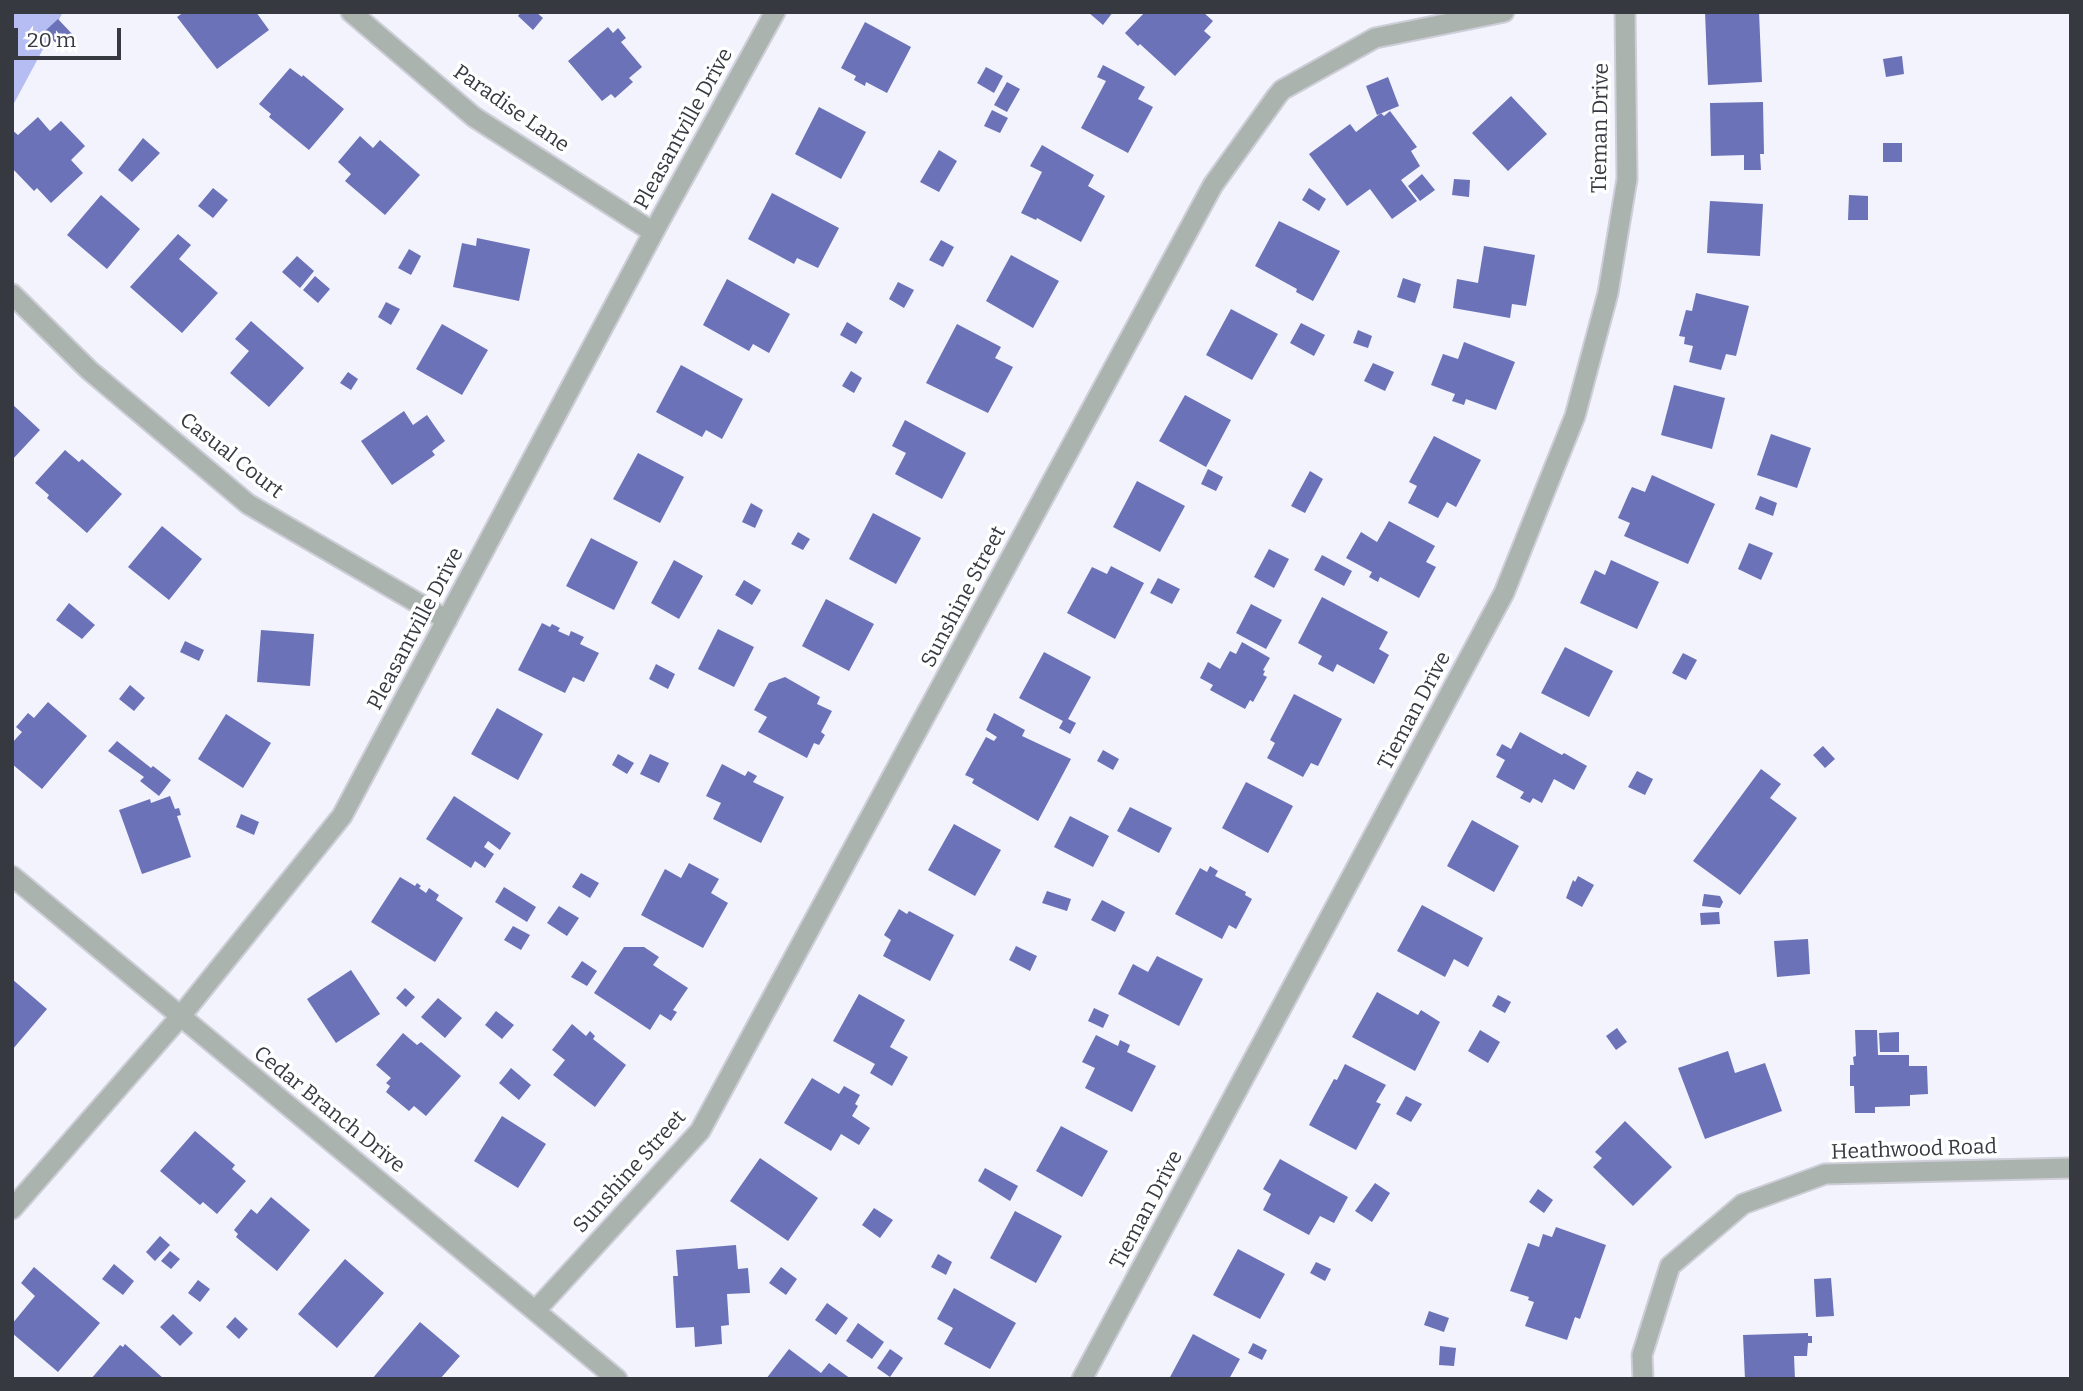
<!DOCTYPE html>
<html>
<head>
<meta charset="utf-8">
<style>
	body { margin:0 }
	#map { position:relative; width:2083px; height:1391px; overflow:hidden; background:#f2f3fc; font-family:Bitter,serif }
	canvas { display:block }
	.frame { position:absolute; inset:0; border:14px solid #373941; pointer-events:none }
	.scale { position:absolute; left:14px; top:28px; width:107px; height:32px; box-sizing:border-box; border:4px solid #373941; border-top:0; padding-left:9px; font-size:21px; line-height:24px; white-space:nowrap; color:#373941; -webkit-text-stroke:5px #fff; paint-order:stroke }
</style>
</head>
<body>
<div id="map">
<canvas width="2083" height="1391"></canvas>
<div class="frame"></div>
<div class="scale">20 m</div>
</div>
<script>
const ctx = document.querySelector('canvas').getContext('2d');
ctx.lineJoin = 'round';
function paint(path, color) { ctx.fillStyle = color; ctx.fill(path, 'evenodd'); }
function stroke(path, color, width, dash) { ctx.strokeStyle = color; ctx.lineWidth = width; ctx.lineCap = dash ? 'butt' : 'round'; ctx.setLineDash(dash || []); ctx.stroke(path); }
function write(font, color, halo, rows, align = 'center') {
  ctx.font = font + ' Bitter,serif'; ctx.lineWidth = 7; ctx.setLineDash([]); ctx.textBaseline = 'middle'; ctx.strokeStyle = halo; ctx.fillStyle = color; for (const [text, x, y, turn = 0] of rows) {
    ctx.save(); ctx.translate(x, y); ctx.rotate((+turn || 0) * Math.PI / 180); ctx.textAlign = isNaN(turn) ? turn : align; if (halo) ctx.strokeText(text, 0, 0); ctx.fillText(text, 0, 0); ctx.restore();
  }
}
const green = new Path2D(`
	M12,12H63L12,107Z`);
const building = new Path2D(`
	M184,12H256L269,30L217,69L177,17Z
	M521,12H536L543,18L533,30L518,16Z
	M1088,12H1113L1103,25Z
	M1145,12H1203L1213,21L1204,31L1211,37L1175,76L1140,44L1138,46L1125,33Z
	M1705,12H1759L1762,82L1708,85Z
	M58,19L74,36L60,48L45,31Z
	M865,22L911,47L887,93L866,82L865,86L854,80L856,76L841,68Z
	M608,27L613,33L618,28L626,38L621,42L642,67L629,78L633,82L615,98L611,94L602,101L568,61Z
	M1902,56L1904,74L1886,77L1883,59Z
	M1103,65L1145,87L1138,99L1153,107L1128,153L1081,128L1106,81L1097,77Z
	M986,67L1003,76L994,93L977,83Z
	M290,68L302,77L303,75L344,109L309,150L269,117L271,114L259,104Z
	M1388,77L1399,106L1377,115L1366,86Z
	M1007,82L1020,89L1007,112L994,105Z
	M1511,96L1547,134L1508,171L1472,133Z
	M1763,102L1764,154H1760L1761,170H1744V155L1711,156L1710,103Z
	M819,107L866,132L841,179L795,154Z
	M992,110L1008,118L1000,133L984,126Z
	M1390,111L1417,147L1411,151L1420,166L1401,180L1417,201L1392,219L1370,189L1347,206L1309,154L1350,124L1356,132L1381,113L1384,116Z
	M38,117L50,131L61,121L85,146L71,160L83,173L51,203L37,188L34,191L12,168V130L18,135Z
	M360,136L373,148L380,140L420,175L385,215L345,181L351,174L338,162Z
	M143,138L160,153L132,182L118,170Z
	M1883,143H1902V162H1883Z
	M1042,145L1094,175L1088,186L1105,196L1081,242L1037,218L1036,220L1021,213L1042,172L1030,166Z
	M939,150L957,161L939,192L920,182Z
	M1422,174L1435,190L1420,201L1408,186Z
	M1454,179L1470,180L1469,197L1452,195Z
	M213,188L228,200L213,218L198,206Z
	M1309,188L1326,199L1319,211L1302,200Z
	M772,193L839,228L818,268L797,258L794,264L748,239Z
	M101,195L140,229L107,269L67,235Z
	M1849,195L1868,196V220H1848Z
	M1710,201L1763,204L1760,256L1707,253Z
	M1279,221L1340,251L1313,301L1296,292L1297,289L1255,266Z
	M178,234L191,245L179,259L218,293L182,333L130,287Z
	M477,238L530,249L519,301L453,287L462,243L476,246Z
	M941,240L954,247L943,267L929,260Z
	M1484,246L1535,255L1526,306L1512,304L1510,318L1453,308L1457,279L1478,283Z
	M409,249L421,256L411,275L398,268Z
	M1011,255L1059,281L1033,328L986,301Z
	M297,256L314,271L300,288L282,272Z
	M315,276L330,289L318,303L303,290Z
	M1403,278L1421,284L1415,303L1397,297Z
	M727,279L790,314L769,353L753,344L749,351L703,325Z
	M898,282L914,290L904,308L889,299Z
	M1696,293L1749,306L1736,356L1726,354L1721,370L1689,362L1693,346L1684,344L1685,337L1679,336L1686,310L1692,311Z
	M386,302L400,309L391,325L378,317Z
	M1231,309L1278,334L1252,380L1206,355Z
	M251,321L304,368L269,407L230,373L249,351L235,339Z
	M847,322L863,332L856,344L840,335Z
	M1301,323L1325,335L1314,356L1290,343Z
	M442,324L488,350L462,395L416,369Z
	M957,324L1001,347L995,358L1013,367L988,413L926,383Z
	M1358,330L1372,336L1368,348L1353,343Z
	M1464,342L1515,362L1496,410L1466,399L1464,405L1452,401L1455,394L1431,385L1443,354L1458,359Z
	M1373,363L1394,372L1385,391L1364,381Z
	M681,365L743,399L722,439L706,430L702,437L656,412Z
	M851,371L862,378L854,393L842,386Z
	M348,372L358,379L351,390L340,383Z
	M1674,385L1725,398L1712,449L1661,435Z
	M1185,395L1231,420L1206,467L1159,441Z
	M12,404L40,430L12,460Z
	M404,411L413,425L427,415L445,441L432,451L435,455L392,485L361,441Z
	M905,420L966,453L942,499L895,474L906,453L892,446Z
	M1771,434L1811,448L1797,488L1757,475Z
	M1434,436L1481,460L1456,507L1447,502L1438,518L1408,503L1417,486L1409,482Z
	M65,450L79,462L82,459L122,494L87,533L47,498L49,495L35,483Z
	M638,453L684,477L660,523L613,499Z
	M1208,469L1223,477L1216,491L1201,484Z
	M1310,471L1323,479L1305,513L1291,506Z
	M1652,475L1715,504L1688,564L1624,536L1630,523L1618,518L1629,493L1632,487L1645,492Z
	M1137,481L1185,506L1160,552L1113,527Z
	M1760,496L1777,503L1773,516L1755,509Z
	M751,503L763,510L755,528L742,522Z
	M873,513L921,538L896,584L849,559Z
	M1389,521L1435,546L1426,562L1436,567L1419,598L1380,577L1378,582L1369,577L1372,572L1346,558L1361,532L1377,542Z
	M162,526L202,559L169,600L128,567Z
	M798,532L810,539L803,550L791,544Z
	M591,538L638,562L614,610L566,586Z
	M1749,543L1773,553L1761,580L1738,569Z
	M1269,549L1289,559L1274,588L1254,577Z
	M1322,555L1352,571L1344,586L1314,570Z
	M674,560L703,576L679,619L651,603Z
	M1611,560L1659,582L1637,629L1580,603L1595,570L1605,575Z
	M1111,566L1144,583L1115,639L1067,613L1092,567L1107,574Z
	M1158,578L1180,589L1172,604L1150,593Z
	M744,580L761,590L752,605L735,595Z
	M1322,597L1388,632L1379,649L1389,655L1374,684L1337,664L1333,672L1318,664L1322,656L1298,643Z
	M826,599L874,624L849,671L802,646Z
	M69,603L95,625L82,639L56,620Z
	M1251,604L1282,620L1266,649L1236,633Z
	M542,623L550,627L552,624L560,628L558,631L569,636L571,631L584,637L580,644L599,653L584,682L573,677L565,693L518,670Z
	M718,629L754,647L734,687L698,669Z
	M261,630L314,634L310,686L257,682Z
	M185,641L204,650L199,661L180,652Z
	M1242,642L1270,658L1263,670L1265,671L1263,675L1267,677L1253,702L1250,700L1245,709L1210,690L1213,685L1200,678L1208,662L1220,669L1230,651L1236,654Z
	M1565,647L1613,671L1589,717L1541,693Z
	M1044,652L1091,677L1068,719L1076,723L1070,734L1059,728L1063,721L1019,698Z
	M1683,653L1697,660L1686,680L1672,673Z
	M656,664L675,674L668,689L649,679Z
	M785,677L820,697L817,704L832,711L821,732L825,735L819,745L814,743L807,758L758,732L767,717L754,710L769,683Z
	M130,685L145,698L134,711L119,699Z
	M1294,694L1342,719L1318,766L1311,763L1303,777L1267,758L1275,743L1270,740Z
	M48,702L87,736L42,789L12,764V743L22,732L16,727L28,713L34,718Z
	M497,708L543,734L518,780L471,754Z
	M994,713L1025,730L1022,736L1071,759L1038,821L972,783L974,779L965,775L986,737L994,741L997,737L986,730Z
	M226,714L271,743L243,788L198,759Z
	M1520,732L1562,755L1564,753L1587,766L1574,790L1554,779L1542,803L1533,798L1530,803L1520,798L1524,792L1522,791L1496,777L1505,760L1496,755L1502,744L1511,749Z
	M117,741L151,768L153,766L171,780L159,796L140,781L144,777L108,751Z
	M1823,746L1835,759L1825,768L1813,755Z
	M1103,750L1119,759L1113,770L1097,761Z
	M618,754L634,763L627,774L612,765Z
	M650,754L669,763L659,783L640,774Z
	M722,764L745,776L748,771L757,776L753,782L784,797L761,843L713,819L721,803L706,796Z
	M1761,769L1781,784L1770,798L1797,818L1740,895L1693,861Z
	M1637,771L1653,779L1645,795L1628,787Z
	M1246,782L1293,806L1268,853L1222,828Z
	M170,796L175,809L179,808L181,815L177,816L191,857L142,874L119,810L150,799L151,803Z
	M454,796L511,833L500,850L488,841L484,847L494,854L485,868L475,861L471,868L426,839Z
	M1130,807L1172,828L1159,853L1117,831Z
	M241,814L259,822L254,835L236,827Z
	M1070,816L1109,836L1093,867L1054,847Z
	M1472,820L1519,846L1494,892L1447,866Z
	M954,824L1001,850L975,896L928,870Z
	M689,863L719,879L711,893L728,903L703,948L641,915L665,869L681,878Z
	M1210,866L1218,871L1215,876L1246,892L1245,895L1252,899L1236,929L1229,925L1222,939L1175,914L1200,868L1207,872Z
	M581,873L599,883L590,898L572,887Z
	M1578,876L1594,885L1582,907L1566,898L1573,880L1575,882Z
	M400,877L415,886L417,883L421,886L419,888L426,893L429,888L439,895L436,900L463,918L435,962L371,922Z
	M504,887L536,907L527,922L495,902Z
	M1047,891L1071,899L1067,911L1042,903Z
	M1704,894L1720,896L1723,902L1720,908L1702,906Z
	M1102,900L1125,912L1115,932L1091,920Z
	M1422,905L1483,938L1468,967L1454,959L1445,977L1397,951Z
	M559,906L579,918L567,936L547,923Z
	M899,909L907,914L909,911L954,935L930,981L883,956L891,940L884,935Z
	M1719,912L1720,924L1701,925L1700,913Z
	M513,926L530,935L521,950L504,940Z
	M1808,939L1810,974L1777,977L1774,941Z
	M1016,946L1037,956L1030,971L1009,960Z
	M624,947H644L659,957L653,965L688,988L673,1010L677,1012L671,1021L660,1014L650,1030L594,993Z
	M1157,956L1203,979L1179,1026L1118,994L1133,964L1148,972Z
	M582,961L597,971L587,986L571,977Z
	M351,970L380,1014L336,1043L307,999Z
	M12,979L47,1009L12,1050Z
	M405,988L415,997L406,1007L396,998Z
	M1377,992L1418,1015L1421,1010L1440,1022L1415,1071L1352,1037Z
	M859,994L905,1020L890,1047L908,1057L892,1086L870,1073L875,1064L833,1041Z
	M1498,995L1511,1002L1505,1013L1492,1006Z
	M438,998L462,1018L445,1038L421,1017Z
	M1094,1008L1109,1015L1103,1028L1088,1021Z
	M496,1011L514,1025L502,1039L485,1025Z
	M572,1024L586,1036L590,1031L595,1036L593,1039L626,1065L595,1107L553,1075L565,1060L552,1050Z
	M1617,1028L1627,1042L1616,1050L1606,1036Z
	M1480,1030L1500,1042L1488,1063L1468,1051Z
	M1855,1030H1877L1878,1055H1909V1066H1927L1928,1094L1910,1095V1106L1875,1107V1113H1855L1854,1086H1850V1065H1854L1853,1057L1856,1056Z
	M1899,1032V1052H1880L1879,1033Z
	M403,1033L417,1045L421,1042L461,1076L426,1116L414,1106L409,1111L386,1092L390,1086L386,1083L391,1078L376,1065Z
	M1096,1035L1118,1046L1120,1040L1130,1045L1127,1052L1156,1066L1132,1112L1085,1088L1095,1068L1082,1062Z
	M1728,1051L1735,1073L1765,1063L1782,1111L1705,1139L1678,1068Z
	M1345,1064L1386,1085L1376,1102L1381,1104L1356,1150L1309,1125L1334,1079L1337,1080Z
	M511,1068L531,1085L519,1100L499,1083Z
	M812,1078L839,1094L844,1086L860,1095L855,1104L858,1106L852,1116L870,1128L859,1145L841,1134L831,1151L784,1123Z
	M1406,1096L1422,1104L1411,1122L1396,1114Z
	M502,1116L546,1144L518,1188L474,1161Z
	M1625,1121L1672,1167L1633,1206L1593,1167L1602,1158L1595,1152Z
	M1061,1126L1108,1151L1082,1197L1036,1171Z
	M195,1131L235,1165L232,1169L246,1181L217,1214L203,1202L200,1205L160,1171Z
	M760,1158L818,1198L788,1241L730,1201Z
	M1280,1159L1348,1197L1334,1223L1320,1216L1309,1235L1263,1210L1271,1194L1263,1189Z
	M985,1168L1018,1186L1010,1201L978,1181Z
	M1375,1183L1390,1193L1372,1222L1355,1211Z
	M1538,1189L1553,1200L1544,1213L1529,1202Z
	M271,1197L310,1230L277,1271L236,1237L238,1234L234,1230L251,1209L257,1214Z
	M874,1208L893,1220L880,1238L862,1225Z
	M1015,1211L1062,1236L1036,1283L990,1258Z
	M1556,1227L1606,1245L1580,1319L1575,1317L1567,1340L1525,1326L1534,1302L1528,1300L1529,1297L1510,1291L1528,1243L1539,1247L1543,1234L1552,1237Z
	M160,1236L170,1245L155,1261L146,1252Z
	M736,1245L738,1269L748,1268L750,1293L727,1294L729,1325L721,1326L722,1344L695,1347L694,1327L676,1328L673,1276H678L676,1250Z
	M1238,1249L1285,1274L1260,1319L1213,1295Z
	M170,1251L180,1259L171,1269L161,1261Z
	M938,1254L952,1262L946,1275L931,1267Z
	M345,1259L384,1293L337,1348L298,1314Z
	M1316,1262L1331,1269L1325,1281L1310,1273Z
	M114,1264L134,1281L123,1295L102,1279Z
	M34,1267L100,1323L58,1372L12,1333V1324L35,1296L21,1283Z
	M781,1267L797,1279L786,1295L769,1283Z
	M1831,1278L1834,1316L1816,1317L1814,1279Z
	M198,1280L210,1289L200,1302L188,1293Z
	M954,1288L1016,1323L990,1369L944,1344L953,1328L937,1319Z
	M827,1303L848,1318L836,1335L815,1320Z
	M1429,1311L1449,1318L1444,1332L1424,1325Z
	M173,1314L193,1333L180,1346L160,1327Z
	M235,1317L248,1329L239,1339L226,1327Z
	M420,1322L460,1356L440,1379H372Z
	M858,1323L884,1342L872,1359L846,1341Z
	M1808,1333V1336H1812V1343H1808L1807,1356H1794L1795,1379H1745L1743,1335Z
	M1193,1334L1240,1359L1229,1379H1169Z
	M1253,1343L1267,1350L1262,1360L1248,1353Z
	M125,1344L164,1379H91L120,1345L123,1347Z
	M1440,1346L1456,1348L1454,1366L1439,1365Z
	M789,1349L821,1373L829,1363L851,1379H766Z
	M890,1349L903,1358L890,1377L877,1368Z`);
const minor = new Path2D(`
	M351,12L474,117L653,232
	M12,294L89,370L248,504L447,620
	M12,876L617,1379
	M12,1209L180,1017L342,816L659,222L775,12
	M536,1310L700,1131L1213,185L1277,96L1282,90L1375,38L1504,12
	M1082,1379L1504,593L1575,416L1608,293L1627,179L1625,12
	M1643,1379L1642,1355L1670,1266L1743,1204L1825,1174L2071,1168`);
const streetNames = [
	["Paradise Lane",511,109,35],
	["Tieman Drive",1601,128,-89],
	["Pleasantville Drive",684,129,-61],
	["Casual Court",231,456,38],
	["Sunshine Street",964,597,-62],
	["Pleasantville Drive",416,629,-62],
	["Tieman Drive",1415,711,-62],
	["Cedar Branch Drive",329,1110,39],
	["Heathwood Road",1914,1150,-2],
	["Sunshine Street",630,1172,-48],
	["Tieman Drive",1147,1210,-62]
];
paint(green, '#b5bdf3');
paint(building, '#6b72b8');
stroke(minor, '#cdced7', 23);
stroke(minor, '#abb3ae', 19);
write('21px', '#373941', '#fff', streetNames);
</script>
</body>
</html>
